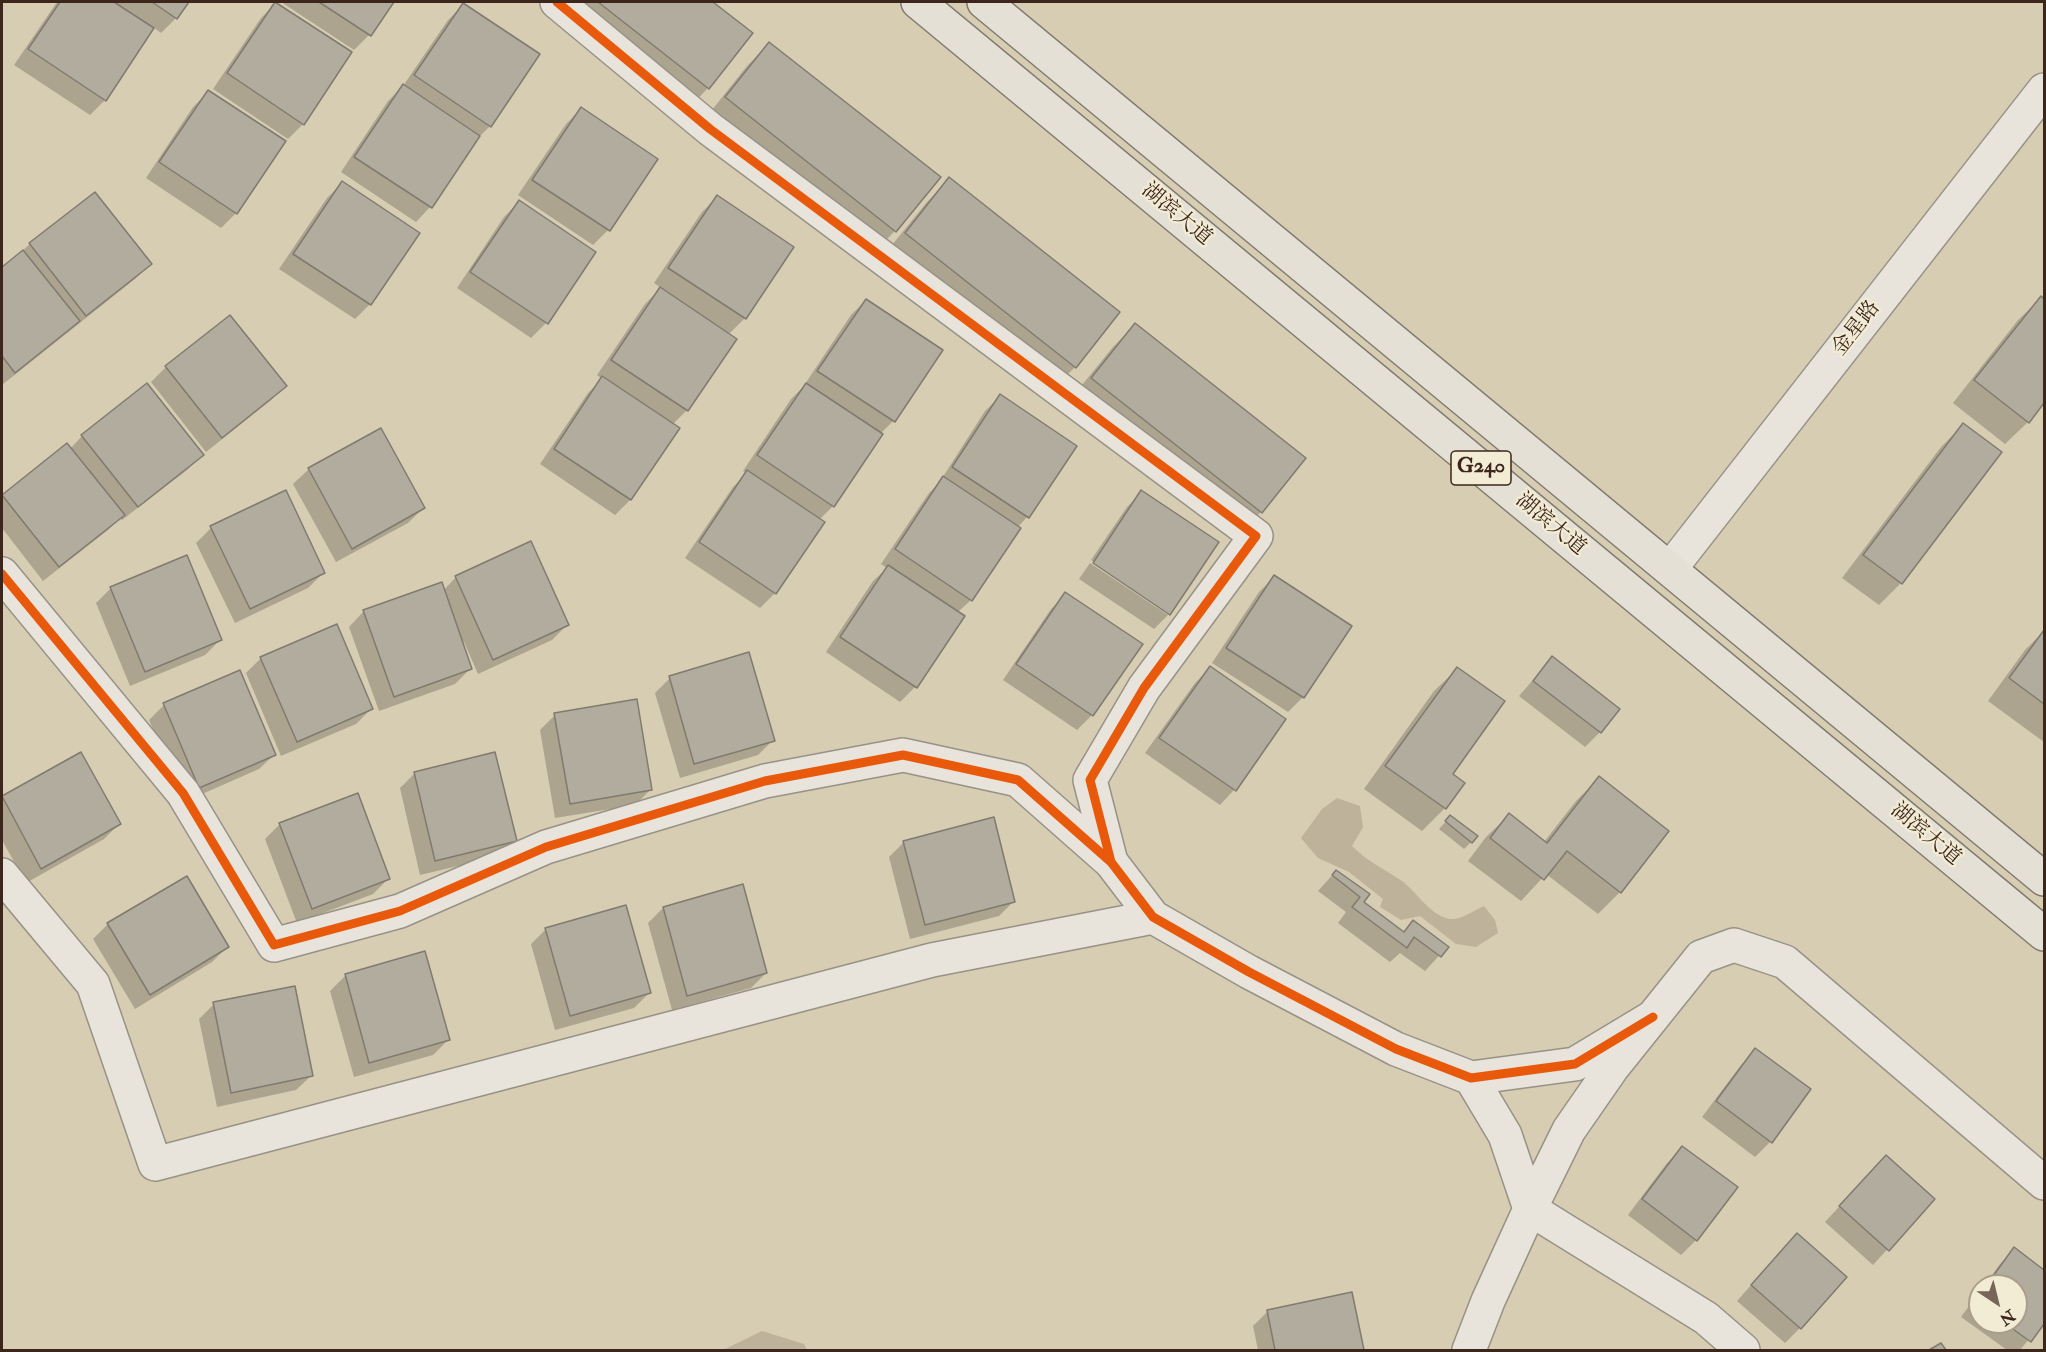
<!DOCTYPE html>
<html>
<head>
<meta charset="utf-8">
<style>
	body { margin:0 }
	#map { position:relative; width:2046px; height:1352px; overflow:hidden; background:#e2dbc8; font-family:"IM FELL Double Pica",serif }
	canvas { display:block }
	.frame { position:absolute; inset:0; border:3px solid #3c261b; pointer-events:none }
	.north { position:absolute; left:1968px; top:1274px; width:60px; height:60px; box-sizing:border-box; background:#f3ecd4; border:2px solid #aa9d8a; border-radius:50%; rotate:145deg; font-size:16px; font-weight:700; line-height:24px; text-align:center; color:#3c261b }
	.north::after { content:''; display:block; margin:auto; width:21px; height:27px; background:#766558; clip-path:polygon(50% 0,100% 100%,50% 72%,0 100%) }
</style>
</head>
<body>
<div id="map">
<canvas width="2046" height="1352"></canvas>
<div class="frame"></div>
<div class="north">N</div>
</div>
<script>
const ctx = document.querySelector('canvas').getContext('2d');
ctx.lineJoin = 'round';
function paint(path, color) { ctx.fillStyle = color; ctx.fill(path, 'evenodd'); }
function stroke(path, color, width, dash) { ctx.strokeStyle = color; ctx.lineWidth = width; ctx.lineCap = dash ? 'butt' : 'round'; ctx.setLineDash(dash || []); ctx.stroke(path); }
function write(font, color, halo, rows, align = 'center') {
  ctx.font = font + ' "IM FELL Double Pica","Noto Serif SC",serif'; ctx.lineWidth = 4.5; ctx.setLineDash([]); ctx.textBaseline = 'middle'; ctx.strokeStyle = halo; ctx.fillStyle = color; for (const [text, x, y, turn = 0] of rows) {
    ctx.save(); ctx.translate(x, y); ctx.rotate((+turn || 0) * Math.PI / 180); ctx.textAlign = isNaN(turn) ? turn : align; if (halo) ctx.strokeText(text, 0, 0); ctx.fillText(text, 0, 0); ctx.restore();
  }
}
const green = new Path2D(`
	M2,2H2044V1350H2ZM1980,1286H2016V1322H1980Z`);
const water = new Path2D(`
	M1337,798L1360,806L1363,827L1352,846C1368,862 1383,868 1402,881C1416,891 1434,921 1454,919C1461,919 1477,909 1484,906L1495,920L1498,933L1476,947L1456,944L1420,916L1401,920L1380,907L1383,899L1349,872L1318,858L1301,838L1322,809Z
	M762,1331L804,1344L807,1350H723Z`);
const shadow = new Path2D(`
	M57,2H187L176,18L161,33L153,27L105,100L90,115L14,65Z
	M281,2H392L369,35L354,50Z
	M548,2H711L751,33L708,88L686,111Z
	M276,3L303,124L288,139L213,89L261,18Z
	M463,5L490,126L475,141L430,207L416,222L341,172L388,101L403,86L448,20Z
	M769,44L895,231L873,253L704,120L747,66Z
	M208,92L236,213L221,228L146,178L193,107Z
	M581,109L656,160L608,230L593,245L518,195L566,124Z
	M949,179L1118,313L1075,367L1052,390L883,256L927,202Z
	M342,183L417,233L370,304L355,319L279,269L327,198Z
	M717,197L792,248L745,318L728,335L735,339L687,410L672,425L678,428L630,500L615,515L540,464L588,393L602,379L597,375L645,304L661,288L654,283L702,212Z
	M519,202L594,252L546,323L531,338L457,288L504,217Z
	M30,244L150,264L135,279L2,385V269Z
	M2041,298L2044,301V400L2028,422L2005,444L1953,403L2018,320Z
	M866,300L941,350L893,421L880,434L833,506L819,520L775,593L760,608L685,558L733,487L747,473L743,471L791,399L803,387L851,315Z
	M230,317L285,386L270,401L206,452L151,382L166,367Z
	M1135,325L1261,512L1239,534L1069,401L1113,347Z
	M1000,396L1075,446L1027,517L1017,528L971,600L958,612L963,616L915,687L900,702L826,652L873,581L887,568L881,564L929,493L939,483L985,411Z
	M1963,425L1901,583L1879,605L1842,578L1941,447Z
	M380,430L423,508L408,523L336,562L293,484L309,469Z
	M82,436L202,455L187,470L122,520L120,518L108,530L43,581L2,528V498L67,445L70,449Z
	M1142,492L1216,543L1168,615V611L1091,560L1127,507Z
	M211,528L323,573L308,588L235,623L196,543Z
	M1090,563L1168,615L1154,629L1079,579Z
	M456,577L567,625L552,640L478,674L464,642L462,643L470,669L455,684L379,711L349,627L364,611L443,591Z
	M1274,577L1350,626L1303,697L1288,712L1212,663L1259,592Z
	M111,588L220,640L205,655L130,686L96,603Z
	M1066,594L1092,715L1077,730L1003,680L1051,609Z
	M2044,631V742L1988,701L2025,650Z
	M261,658L371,709L356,724L281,756L246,673Z
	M1552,658L1600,732L1585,747L1519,696Z
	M1210,668L1234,790L1220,805L1145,753L1195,683Z
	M1457,669L1451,774L1463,783L1445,808L1422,831L1364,789L1434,691Z
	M670,678L773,740L758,755L680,778L655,693Z
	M164,705L275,754L259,769L184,802L149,720Z
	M555,715L650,790L635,805L555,818L540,730Z
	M81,754L119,824L104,839L26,883L2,840V798Z
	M415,773L515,841L500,856L420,875L400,788Z
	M1599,778L1620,892L1598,914L1546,874L1521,901L1468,861L1486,837L1509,815L1544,842L1576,801Z
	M1450,817L1471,842L1464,849L1439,829Z
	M280,824L388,879L373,894L297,923L265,839Z
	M904,842L1014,901L999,916L910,939L889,857Z
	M1336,871L1368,895L1362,903L1403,933L1413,922L1447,947L1425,971L1400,953L1390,962L1338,923L1346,912L1318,891Z
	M663,908L766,973L751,988L672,1010L648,923Z
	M108,924L227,947L212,962L135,1009L93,939Z
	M546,929L649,993L634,1008L555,1030L531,944Z
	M424,953L448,1040L433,1055L354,1077L330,991L345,976Z
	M214,1004L312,1075L296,1090L217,1107L199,1019Z
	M1756,1050L1770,1142L1755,1157L1702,1117L1741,1065Z
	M1682,1148L1696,1240L1681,1255L1628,1215L1667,1163Z
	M1871,1172L1933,1199L1873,1265L1825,1222Z
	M2015,1249L2044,1271V1321L2020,1350H2007L1961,1317L1980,1291V1322H2016V1286H1984L2000,1264Z
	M1782,1250L1800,1328L1785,1343L1737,1301Z
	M1351,1294L1363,1350H1258L1253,1326L1268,1311Z`);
const building = new Path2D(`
	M60,2H114L154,28L106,101L28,49Z
	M152,2H189L177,19Z
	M275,2L352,52L304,125L227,73Z
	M319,2H394L371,36Z
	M598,2H713L753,33L709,89Z
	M463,3L540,54L491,127L414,75Z
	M769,42L941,177L896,232L725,97Z
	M403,84L480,136L432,208L354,157Z
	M208,90L286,141L237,214L159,162Z
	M581,107L658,159L610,231L532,180Z
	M949,177L1120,312L1076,368L905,233Z
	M342,181L420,233L371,305L293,254Z
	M95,192L152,264L86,316L29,243Z
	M717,195L794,247L746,319L668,268Z
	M519,200L596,252L548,324L470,272Z
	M23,250L80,321L15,373L2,356V267Z
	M660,287L737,339L688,411L611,360Z
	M2041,296L2044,299V403L2029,423L1974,380Z
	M866,299L943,350L895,422L817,371Z
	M230,315L287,386L222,438L165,366Z
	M1135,323L1306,458L1262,513L1091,378Z
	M602,376L680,428L631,500L554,449Z
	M147,383L204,455L138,507L81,435Z
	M806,383L883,434L834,507L757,455Z
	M1000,394L1077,446L1029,518L952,467Z
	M1963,423L2002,452L1902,584L1863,555Z
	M381,428L425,508L352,549L308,468Z
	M67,443L125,515L59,567L2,495Z
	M747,470L825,522L776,594L699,542Z
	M943,476L1021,528L972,601L895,549Z
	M286,490L325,573L250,609L210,526Z
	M1141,490L1219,542L1170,615L1093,563Z
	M531,541L569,625L493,660L455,576Z
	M187,555L222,640L145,672L110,587Z
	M888,565L965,616L917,688L840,637Z
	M1274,575L1352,626L1304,698L1226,648Z
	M442,582L472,669L394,697L363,610Z
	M1065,592L1143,644L1093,716L1016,664Z
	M337,624L373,709L297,742L260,657Z
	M2044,630V704L2009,678Z
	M749,652L775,741L694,764L669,676Z
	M1552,656L1620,709L1601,733L1533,681Z
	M1210,666L1286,719L1236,791L1159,738Z
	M1457,667L1505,701L1453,774L1465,783L1446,809L1385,766Z
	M240,670L276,755L199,788L163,703Z
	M637,699L652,790L570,804L554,713Z
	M81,752L121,824L41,869L2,796Z
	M495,752L517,841L435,861L414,772Z
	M1599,776L1669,831L1621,893L1567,851L1544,880L1490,838L1509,813L1547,843Z
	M358,793L390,879L312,909L279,823Z
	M1450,815L1478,836L1472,843L1445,821Z
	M994,817L1015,902L925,925L903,841Z
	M1336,870L1370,894L1364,902L1404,932L1413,920L1449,947L1441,957L1414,937L1407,948L1352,907L1360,897L1332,875Z
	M187,876L229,947L150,995L107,923Z
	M743,884L767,973L687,996L663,907Z
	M626,905L651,993L570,1016L545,928Z
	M425,951L450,1040L369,1063L345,974Z
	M295,986L313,1076L231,1093L213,1002Z
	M1755,1048L1811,1089L1772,1143L1716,1101Z
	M1682,1146L1738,1187L1697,1241L1642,1199Z
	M1886,1155L1935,1199L1889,1251L1839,1206Z
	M1797,1233L1847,1277L1801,1329L1751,1285Z
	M2014,1247L2044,1270V1324L2031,1342L2003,1322H2016V1286H1986Z
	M1352,1292L1364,1350H1275L1267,1310Z
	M1941,1343L1946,1350H1929Z`);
const minor = new Path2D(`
	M557,2L710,129L1256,536L1144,688L1090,780L1111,862
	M1670,569L2044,90
	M2,574L183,793L274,945L400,911L546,847L765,781L903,755L1018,780L1111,862L1153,917L1249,972L1396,1049L1471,1078L1575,1064L1653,1017
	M2,875L93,984L155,1164L932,960L1153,917
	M1469,1350L1488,1301L1530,1209L1505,1135L1471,1078
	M1743,1350L1706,1318L1530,1209L1569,1130L1612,1068L1701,957L1734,945L1785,962L2044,1183`);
const highway = new Path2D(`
	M918,2L2044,934
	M984,2L2044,879`);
const cycleway = new Path2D(`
	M557,2L710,129L1256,536L1144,688L1090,780L1111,862
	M2,574L183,793L274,945L400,911L546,847L765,781L903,755L1018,780L1111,862L1153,917L1249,972L1396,1049L1471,1078L1575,1064L1653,1017`);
const shields = [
	[1481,468,60]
];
const shieldNames = [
	["G240",1481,468]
];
const streetNames = [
	["湖滨大道",1176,215,40],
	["金星路",1857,329,-52],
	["湖滨大道",1550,525,40],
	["湖滨大道",1925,835,40]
];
paint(green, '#d7cdb3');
paint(water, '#bfb29a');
paint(shadow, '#0003');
paint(building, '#b2ac9e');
stroke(building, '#817a6f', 1.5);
stroke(minor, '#989286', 36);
stroke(highway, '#817a6f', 36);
stroke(minor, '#e8e4db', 33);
stroke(highway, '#e4e0d5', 33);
stroke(cycleway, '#e8590c', 9);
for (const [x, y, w] of shields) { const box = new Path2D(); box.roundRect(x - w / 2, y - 17, w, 34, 4.5); ctx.fillStyle = '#f3ecd4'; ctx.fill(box); stroke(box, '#3c261b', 1.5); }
write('bold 20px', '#3c261b', null, shieldNames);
write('21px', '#3c261b', '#f3ecd4', streetNames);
</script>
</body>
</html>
